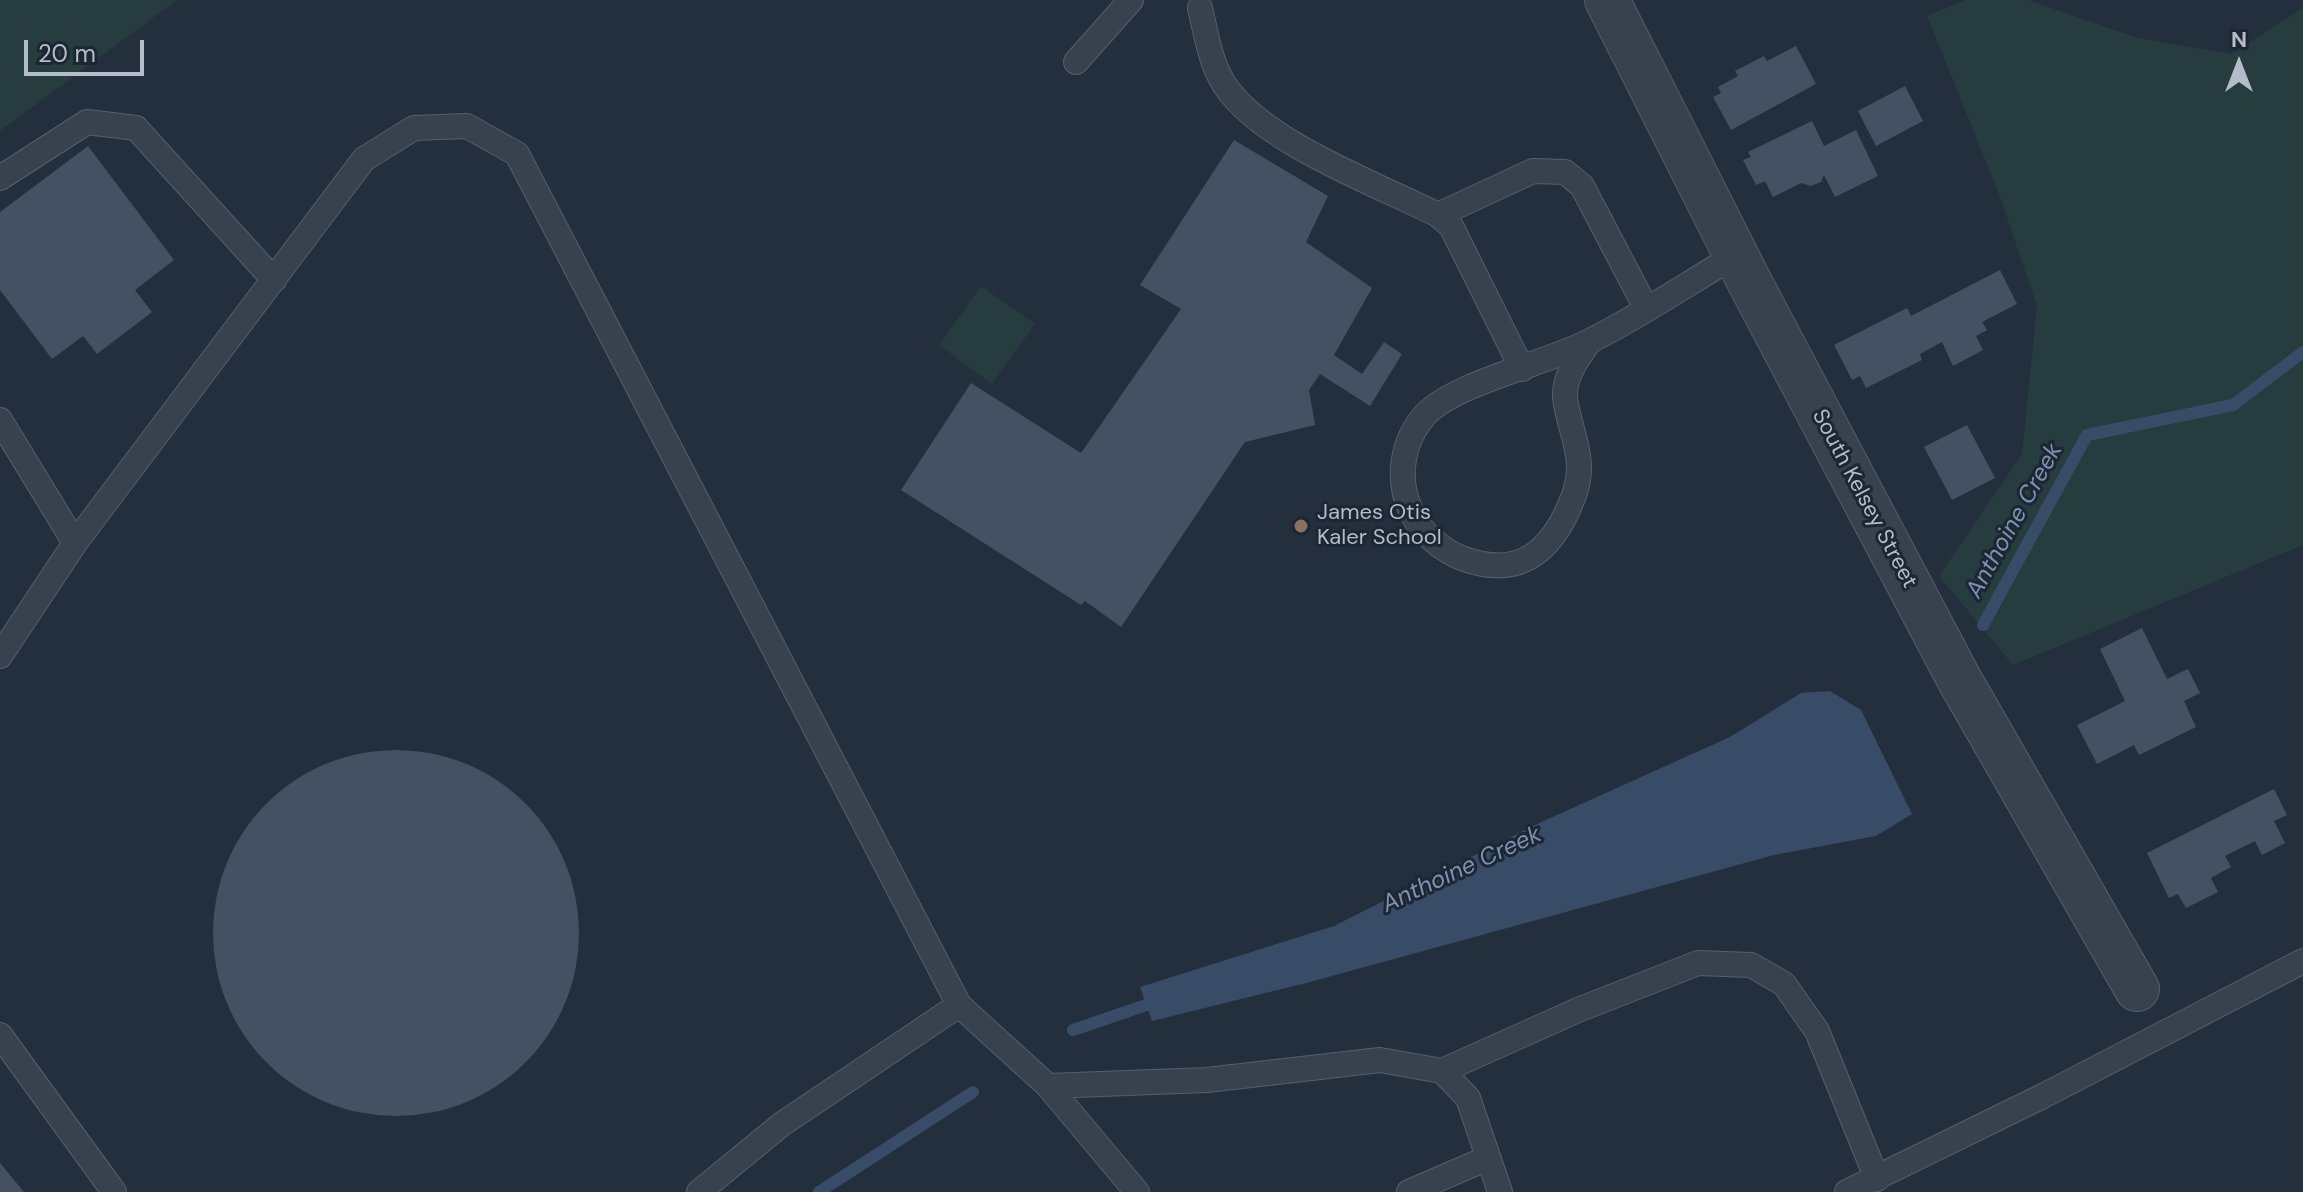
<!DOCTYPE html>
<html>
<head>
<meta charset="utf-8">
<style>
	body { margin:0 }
	#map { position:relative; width:2303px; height:1192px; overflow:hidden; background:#242f3e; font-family:"DM Sans",sans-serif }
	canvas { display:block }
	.north { position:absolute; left:2199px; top:24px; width:80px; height:80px; -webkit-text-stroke:6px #1d2633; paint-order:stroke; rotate:0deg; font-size:22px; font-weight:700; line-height:32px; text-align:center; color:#b4bcc9 }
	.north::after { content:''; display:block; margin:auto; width:28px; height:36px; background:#b4bcc9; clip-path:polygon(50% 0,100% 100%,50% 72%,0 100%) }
	.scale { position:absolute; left:24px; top:40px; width:120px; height:36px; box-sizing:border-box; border:4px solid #b4bcc9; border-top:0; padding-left:10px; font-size:24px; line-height:28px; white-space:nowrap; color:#b4bcc9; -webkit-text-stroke:6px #1d2633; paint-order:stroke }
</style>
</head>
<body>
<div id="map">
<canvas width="2303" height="1192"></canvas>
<div class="north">N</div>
<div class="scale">20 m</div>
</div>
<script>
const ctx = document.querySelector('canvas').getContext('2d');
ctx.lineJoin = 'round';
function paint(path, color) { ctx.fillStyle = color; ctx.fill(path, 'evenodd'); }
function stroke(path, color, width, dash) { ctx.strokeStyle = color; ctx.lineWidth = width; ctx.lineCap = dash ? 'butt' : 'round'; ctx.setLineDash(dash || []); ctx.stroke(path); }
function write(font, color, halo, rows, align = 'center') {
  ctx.font = font + ' "DM Sans",sans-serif'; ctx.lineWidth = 6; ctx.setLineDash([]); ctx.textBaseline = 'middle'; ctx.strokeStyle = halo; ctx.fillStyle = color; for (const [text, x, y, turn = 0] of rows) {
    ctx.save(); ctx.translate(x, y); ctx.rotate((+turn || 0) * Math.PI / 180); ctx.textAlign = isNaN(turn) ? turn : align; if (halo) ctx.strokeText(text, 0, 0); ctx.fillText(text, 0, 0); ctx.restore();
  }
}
const green = new Path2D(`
	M0,0H177L0,131Z
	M1965,0H2028L2138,38L2231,54L2303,8V545L2013,665L1939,576L2022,454L2037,306L1999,194L1927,16Z
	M981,286L1035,324L992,384L939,345Z`);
const water = new Path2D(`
	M1830,691L1861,710L1912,814L1876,836L1774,855L1306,983L1152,1021L1140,987L1334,926L1537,824L1730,737L1801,693Z`);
const stream = new Path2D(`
	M1983,625L2087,435L2233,405L2303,352
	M1073,1030L1161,1000
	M819,1192L973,1092`);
const building = new Path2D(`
	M1796,46L1816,84L1731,130L1713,97L1721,93L1718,87L1738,76L1735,71L1764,56L1767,61Z
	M1905,86L1923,121L1876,146L1858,111Z
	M1812,121L1824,146L1856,130L1878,176L1835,197L1824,175L1821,182L1811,186L1801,183L1773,197L1765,181L1756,185L1743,160L1751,157L1748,152Z
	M1234,140L1328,196L1306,242L1372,288L1334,355L1362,374L1384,342L1402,354L1370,406L1320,374L1309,390L1315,425L1245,442L1121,627L1085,601L1081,605L901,490L971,383L1081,453L1181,309L1140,285Z
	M88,146L174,260L135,290L152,312L97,354L83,336L52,359L0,290V212Z
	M2000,270L2017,304L1982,322L1987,330L1976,336L1983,350L1953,366L1942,342L1920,354L1922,360L1866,388L1860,376L1852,380L1834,345L1907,308L1911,316Z
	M1967,425L1995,478L1952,500L1924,447Z
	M2142,628L2167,679L2188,669L2200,693L2184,701L2196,727L2139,755L2134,745L2097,764L2077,725L2125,701L2100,649Z
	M213 933a183 183 0 1 1 366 0a183 183 0 1 1-366 0Z
	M2274,789L2287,815L2274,821L2285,843L2262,855L2255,841L2225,856L2231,867L2211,878L2218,892L2186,908L2178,894L2169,898L2147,853Z
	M0,1163L24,1192H0Z`);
const service = new Path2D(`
	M1200,8C1206,33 1210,62 1224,84C1261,142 1377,184 1438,215L1451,226L1522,369
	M1076,62L1131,0
	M0,178L87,122L136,128L274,280
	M1438,215L1533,171L1565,172L1582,186L1646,308
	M1589,342C1578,358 1564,376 1565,397C1567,420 1579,443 1579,468C1579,485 1573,499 1566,514C1544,559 1513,576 1464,559C1442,551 1420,532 1411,511C1396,479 1402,441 1425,415C1454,383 1548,363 1590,341C1640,316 1687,284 1736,255
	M0,420L75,543
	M0,656L75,543L364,159L414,128L467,126L517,154L959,1005L1048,1086L1137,1192
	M0,1035L114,1192
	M1442,1071L1578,1010L1698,963L1751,965L1784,984L1817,1031L1877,1179
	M1048,1086L1207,1080L1380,1060L1442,1071L1468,1098L1500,1192
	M699,1192L782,1124L959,1005
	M1409,1192L1488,1158
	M1847,1192L2043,1096L2303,961`);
const minor = new Path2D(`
	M1607,0L1750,283L1959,679L2137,989`);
const markers = [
	[1301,526,8,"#8d6e63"]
];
const streetNames = [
	["South Kelsey Street",1864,499,62]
];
const poiNames = [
	["James Otis",1317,513],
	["Kaler School",1317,538]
];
const waterNames = [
	["Anthoine Creek",2015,521,-61],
	["Anthoine Creek",1462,870,-25]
];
paint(green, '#263c3f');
paint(water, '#394c67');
stroke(stream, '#394c67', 12);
paint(building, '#455162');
stroke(service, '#565f6c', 26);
stroke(minor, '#565f6c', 46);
stroke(service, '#38414e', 24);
stroke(minor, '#38414e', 44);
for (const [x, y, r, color] of markers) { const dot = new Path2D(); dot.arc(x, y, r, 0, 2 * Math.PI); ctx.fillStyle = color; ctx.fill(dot); stroke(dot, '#1d2633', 3); }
write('22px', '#b4bcc9', '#1d2633', streetNames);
write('22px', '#b4bcc9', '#1d2633', poiNames, 'left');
write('italic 24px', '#7c92b1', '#1d2633', waterNames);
</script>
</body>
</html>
